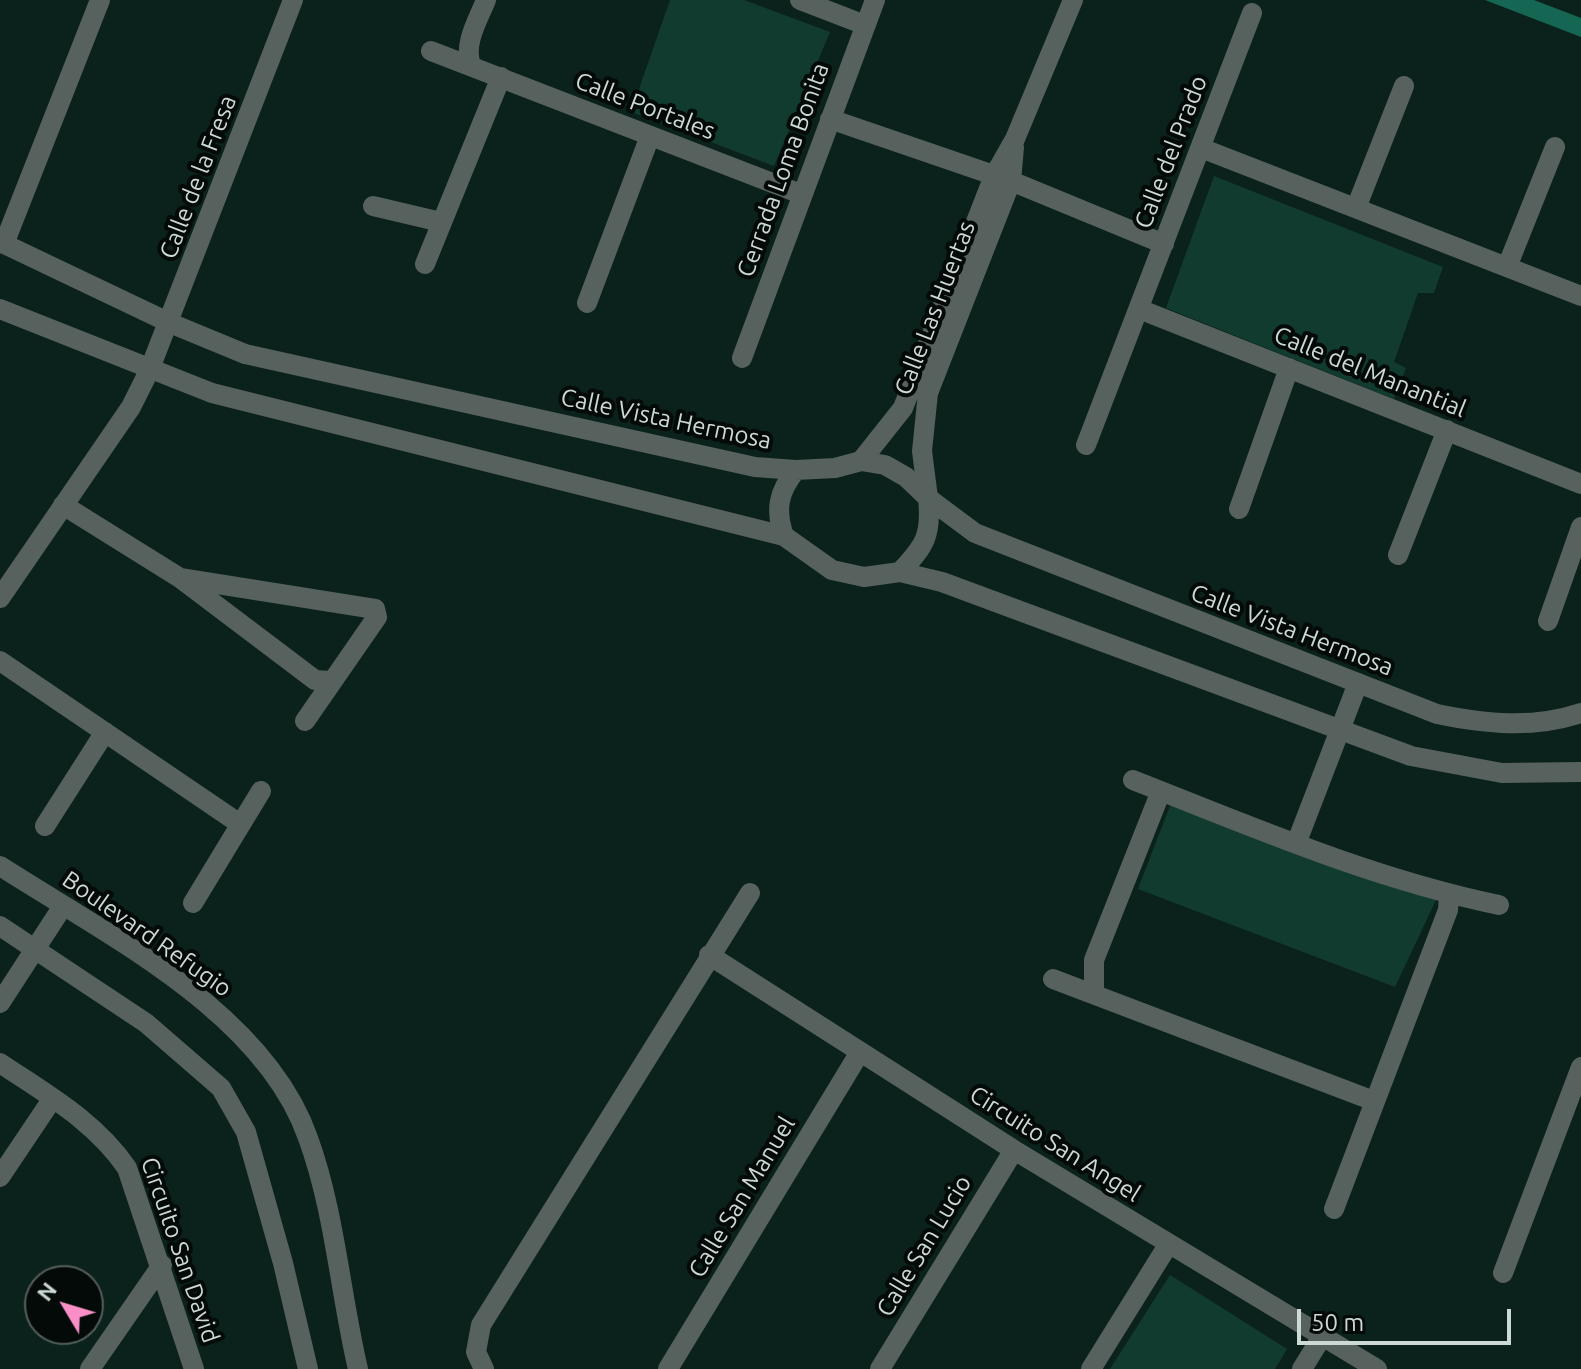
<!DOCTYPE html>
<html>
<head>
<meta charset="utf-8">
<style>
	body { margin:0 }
	#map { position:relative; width:1581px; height:1369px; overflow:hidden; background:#0b221c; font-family:Ubuntu,sans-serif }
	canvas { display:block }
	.north { position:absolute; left:24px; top:1265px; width:80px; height:80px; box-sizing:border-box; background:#030a07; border:2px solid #535d59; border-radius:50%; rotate:308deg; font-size:22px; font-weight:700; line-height:32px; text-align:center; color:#ccd9d5 }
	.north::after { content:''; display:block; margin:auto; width:28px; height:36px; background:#fa8fc7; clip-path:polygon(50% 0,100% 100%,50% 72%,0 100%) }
	.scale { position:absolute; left:1297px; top:1309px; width:214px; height:36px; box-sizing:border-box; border:4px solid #ccd9d5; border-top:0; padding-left:10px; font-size:24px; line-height:28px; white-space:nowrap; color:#ccd9d5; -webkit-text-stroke:6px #030a07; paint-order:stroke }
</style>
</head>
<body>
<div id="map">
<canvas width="1581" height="1369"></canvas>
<div class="north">N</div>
<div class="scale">50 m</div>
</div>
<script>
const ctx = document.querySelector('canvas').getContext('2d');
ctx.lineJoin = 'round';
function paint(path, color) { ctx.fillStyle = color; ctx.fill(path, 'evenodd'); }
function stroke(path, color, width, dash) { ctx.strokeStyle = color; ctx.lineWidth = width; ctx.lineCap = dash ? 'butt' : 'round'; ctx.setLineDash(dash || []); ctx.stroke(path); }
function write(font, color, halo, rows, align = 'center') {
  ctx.font = font + ' Ubuntu,sans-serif'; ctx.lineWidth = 8; ctx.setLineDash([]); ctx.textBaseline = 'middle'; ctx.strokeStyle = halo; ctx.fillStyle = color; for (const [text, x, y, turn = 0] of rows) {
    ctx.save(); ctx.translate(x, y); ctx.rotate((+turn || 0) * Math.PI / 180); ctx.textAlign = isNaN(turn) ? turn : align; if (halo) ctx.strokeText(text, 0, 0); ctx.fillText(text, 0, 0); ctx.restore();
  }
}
const green = new Path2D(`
	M670,0H744L830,32L774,166L631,112Z
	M1214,176L1443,267L1434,293H1418L1394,362L1406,368L1394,399L1166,308Z
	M1173,798L1436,900L1395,987L1138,889Z
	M1170,1275L1287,1349L1275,1369H1110Z`);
const water = new Path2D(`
	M1485,0H1534L1581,18V37Z`);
const minor = new Path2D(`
	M800,0L865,25
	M431,51L801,194
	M471,65C463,44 478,20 486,0
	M830,119L1011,181L1164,244
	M1201,148L1581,296
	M373,206L441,222
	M1356,208L1404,86
	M4,244L100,0
	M425,264L501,77
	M1507,267L1555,147
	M587,303L650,136
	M1139,309L1581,484
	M742,358L875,0
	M1086,445L1252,13
	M861,461L903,408L994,176L1015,139L1073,0
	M928,498L922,451L928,393L1011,181L1014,147
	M63,505L180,578L315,680L330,681
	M1239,509L1289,368
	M1398,555L1447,430
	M180,578L375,609L377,617L305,721
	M0,598L131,407L149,371L293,0
	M1548,621L1581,527
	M0,661L240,824
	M1133,780C1252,827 1373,879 1499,905
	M45,826L105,732
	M1296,844L1358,683
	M193,903L261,791
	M709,955L1014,1150L1377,1369
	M1053,979L1374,1101
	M1094,992V960L1161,791
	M0,1003L63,906
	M0,1063C46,1094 95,1121 127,1168L194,1369
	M0,1177L53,1098
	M1334,1209L1448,910L1449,894
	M1503,1273L1581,1067
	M90,1369L162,1265
	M484,1369L476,1352L481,1325L750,893
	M668,1369L860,1052
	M880,1369L1014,1150
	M1091,1369L1168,1245
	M1302,1369L1323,1335`);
const tertiary = new Path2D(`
	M0,242L170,323L245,354L755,467L796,470L835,468L861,461L885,465L906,477L928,498L975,533L1437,714C1486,724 1533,729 1581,713
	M0,309L212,393L784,536L832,570L864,577L900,572L942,582L1411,756L1502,773L1581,772
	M784,536C775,510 778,492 796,470
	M900,572C925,546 932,535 928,498
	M0,866C107,935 264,1012 308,1138C335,1212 340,1293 358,1369
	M0,926L146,1023L221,1088L246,1132L283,1263L308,1369`);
const streetNames = [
	["Calle Portales",645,106,21],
	["Calle del Prado",1171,152,-69],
	["Cerrada Loma Bonita",783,170,-70],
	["Calle de la Fresa",198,177,-69],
	["Calle Las Huertas",935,308,-69],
	["Calle del Manantial",1370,372,22],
	["Calle Vista Hermosa",666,419,12],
	["Calle Vista Hermosa",1292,630,21],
	["Boulevard Refugio",147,934,35],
	["Circuito San Angel",1055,1144,32],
	["Calle San Manuel",742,1197,-59],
	["Calle San Lucio",924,1246,-59],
	["Circuito San David",180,1250,71]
];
paint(green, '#123b30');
paint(water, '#156653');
stroke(minor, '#57615d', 20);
stroke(tertiary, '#57615d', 20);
write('24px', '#ccd9d5', '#030a07', streetNames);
</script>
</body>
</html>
